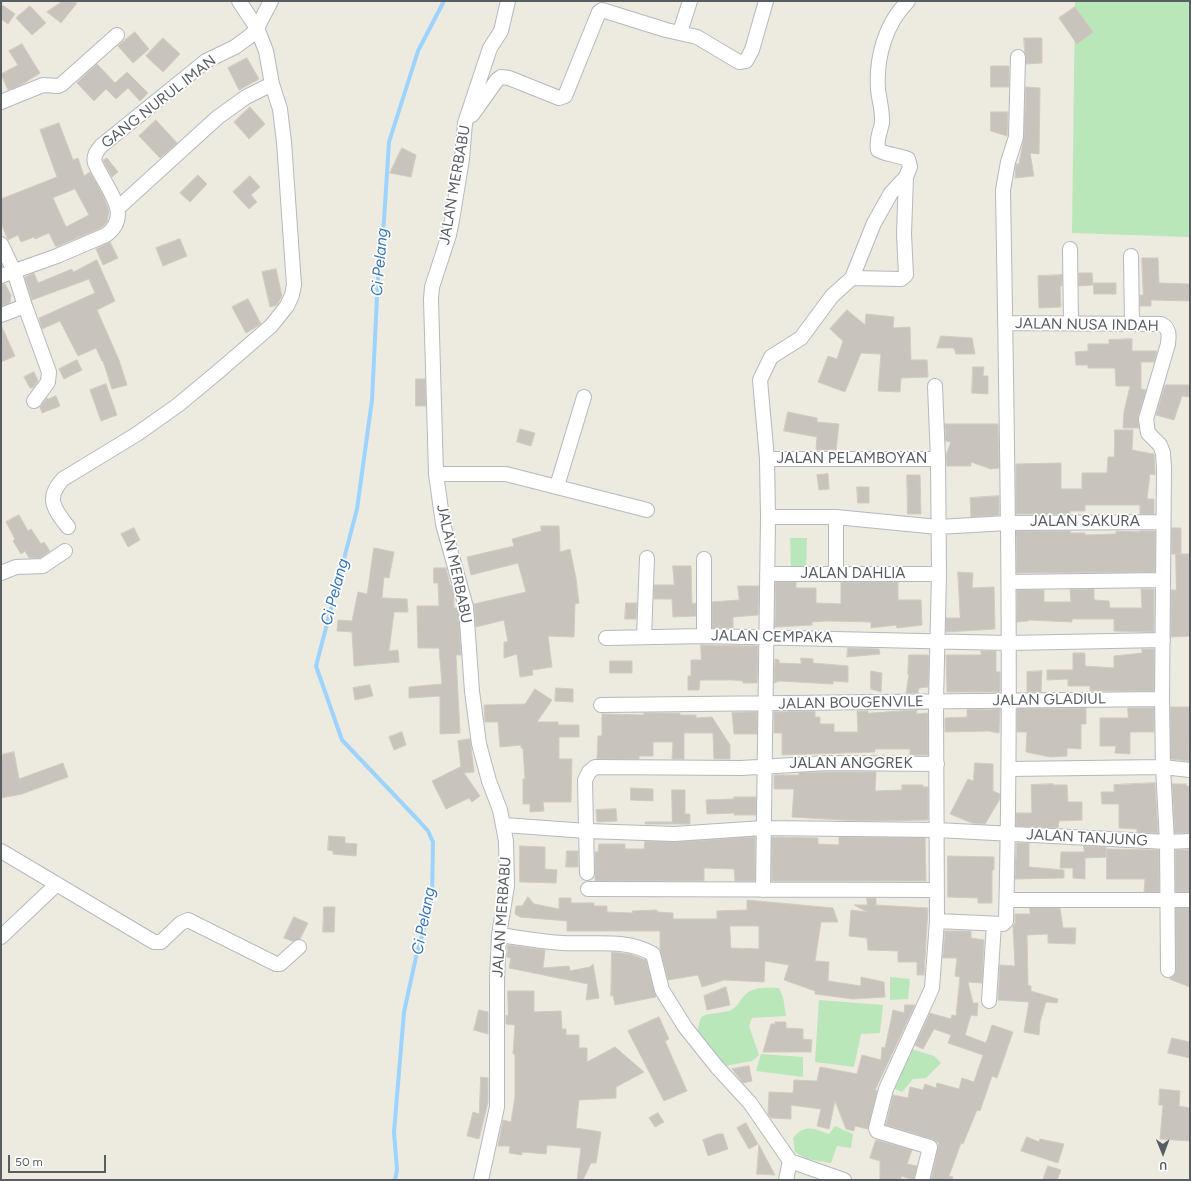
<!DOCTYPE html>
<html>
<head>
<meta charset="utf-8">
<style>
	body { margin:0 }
	#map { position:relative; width:1191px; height:1181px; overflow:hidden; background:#edeadf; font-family:Figtree,sans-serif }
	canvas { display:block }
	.frame { position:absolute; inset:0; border:2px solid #585d62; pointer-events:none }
	.north { position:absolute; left:1143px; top:1133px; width:40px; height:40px; -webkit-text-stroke:3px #fff; paint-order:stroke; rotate:179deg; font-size:11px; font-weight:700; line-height:16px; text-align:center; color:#585d62 }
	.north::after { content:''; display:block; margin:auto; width:14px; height:18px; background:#585d62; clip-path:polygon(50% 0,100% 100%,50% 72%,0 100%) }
	.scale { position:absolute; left:8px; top:1155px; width:98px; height:18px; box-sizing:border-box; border:2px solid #585d62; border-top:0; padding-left:5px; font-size:12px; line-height:14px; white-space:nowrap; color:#585d62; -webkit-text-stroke:3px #fff; paint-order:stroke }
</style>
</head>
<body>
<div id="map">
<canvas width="1191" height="1181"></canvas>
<div class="frame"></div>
<div class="north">U</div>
<div class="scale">50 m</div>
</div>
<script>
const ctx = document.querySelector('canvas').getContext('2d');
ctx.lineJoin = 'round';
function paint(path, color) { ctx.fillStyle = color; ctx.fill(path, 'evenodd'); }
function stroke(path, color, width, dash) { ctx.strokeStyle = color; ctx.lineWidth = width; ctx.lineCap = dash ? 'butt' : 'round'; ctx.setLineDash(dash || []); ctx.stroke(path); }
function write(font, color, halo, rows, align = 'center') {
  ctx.font = font + ' Figtree,sans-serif'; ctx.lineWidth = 3.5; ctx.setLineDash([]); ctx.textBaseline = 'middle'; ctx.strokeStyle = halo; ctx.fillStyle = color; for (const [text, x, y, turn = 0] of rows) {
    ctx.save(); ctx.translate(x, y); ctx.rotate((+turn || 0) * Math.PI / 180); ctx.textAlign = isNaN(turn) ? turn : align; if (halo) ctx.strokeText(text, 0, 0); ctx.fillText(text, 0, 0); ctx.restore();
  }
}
const green = new Path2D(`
	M1075,1L1190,2V237L1072,233Z
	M790,538H807L806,570L791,569Z
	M890,977L910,979L908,999L890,1000Z
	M779,988L783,997L786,1016L752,1018L749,1026L759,1055L752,1061L725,1066L697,1033L701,1017C710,1012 721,1014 731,1010C739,1006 740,999 746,994C754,986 770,988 779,988Z
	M819,1000L883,1005L880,1033L861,1034L854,1067L815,1062Z
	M911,1049L934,1056L941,1063L926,1078L913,1079L902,1092L893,1088Z
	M761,1054L803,1057V1077L756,1071Z
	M835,1126L853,1134L851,1148L837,1146L831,1163L807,1159L795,1152L793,1138C805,1123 814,1129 829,1134Z`);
const stream = new Path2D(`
	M395,1180L397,1170L394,1132L404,1012L416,957L432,899L433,842L428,831L420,822L342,740L316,666L357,509L372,400L380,236L382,251L389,142L418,51L444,1`);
const building = new Path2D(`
	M63,1L77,3L61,23L47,12Z
	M1,4L15,14L8,24L1,19Z
	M30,6L46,23L32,35L16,18Z
	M1075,7L1093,32L1077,44L1059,18Z
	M135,32L149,49L133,63L118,46Z
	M163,38L180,54L163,72L146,56Z
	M1024,38H1042V63L1026,64Z
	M22,44L40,73L21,85L8,90L1,74L18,65L9,51Z
	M247,58L259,79L239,90L228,68Z
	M97,64L115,83L127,72L148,93L140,101L128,88L116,99L106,89L94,101L77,83Z
	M991,66H1009V87H991Z
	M1026,87L1040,88L1039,154L1030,153L1034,176L1015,178L1016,164H1019L1024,137Z
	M250,107L265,124L249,139L234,122Z
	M991,112H1008L1007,136L991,131Z
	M156,120L177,143L160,158L139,136Z
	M59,123L73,160L78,158L84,176L90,172L103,195L109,211L107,222L101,228L56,247L49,233L35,239L34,237L21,242L18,235L8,240L1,223V199L57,177L40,130ZM75,189L89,215L66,227L53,198Z
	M402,148L416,155L411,177L390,173Z
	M107,158L118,172L112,177L103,161Z
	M198,175L207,184L190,202L180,193Z
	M250,176L260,187L251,195L257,202L249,209L233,192Z
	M180,239L187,256L163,266L156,248Z
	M110,242L118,258L103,265L96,249Z
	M1142,258H1158L1159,283L1190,284V301L1151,300V306H1140V295H1143Z
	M97,260L115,301L97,310L119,360L127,385L112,389L103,361H102L96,348L78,356L60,321L42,329L39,318L95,293L89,279L32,300L25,277L34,273L38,283L72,269L73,272Z
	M276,269L282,296L277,305L270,307L262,272Z
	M1079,273H1092L1093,285L1079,286Z
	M1062,275V286H1060L1061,307L1039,308L1038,276Z
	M1094,283H1116V294H1094Z
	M1,284H5L11,295L10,303L1,306Z
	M248,299L261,324L246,333L232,307Z
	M847,310L865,325L866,314L894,317L893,328L910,327L911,360H927L928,377L901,378L900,392L878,391L881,354L861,353L845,392L818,382L828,356L837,359L843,341L830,329Z
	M1,325L15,356L1,362Z
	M941,336L972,338L975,354H956L954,348H937Z
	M1132,339V351H1157L1154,362H1141V389L1146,390L1138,417L1139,428H1123L1124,412L1130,386H1116L1115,368H1088V365H1076L1075,352L1088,351V344H1109V340Z
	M77,360L82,370L64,379L59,369Z
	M973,367H984L983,376H988V394L972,393Z
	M34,372L38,381L33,388H30L24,377Z
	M416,379H425L426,406H416Z
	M106,384L117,415L101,421L90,390Z
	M1165,385H1190V397L1182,396L1174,420L1156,415Z
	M56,396L60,406L42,413L40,407L47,398L48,399Z
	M788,412L817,418V422L839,424L836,450H816L817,437L784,431Z
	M945,424H998L999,468L991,469L971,462V466H947L946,455L951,442L946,441Z
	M520,429L535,433L531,446L517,442Z
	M1115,430H1133L1132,450L1154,454L1155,475L1150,474L1147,499H1154V514H1140V505H1085V511H1070V514H1016V464L1061,463V489H1082V473H1107L1108,457H1114Z
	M828,474L829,489L819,490L817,475Z
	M907,475H920L921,514H908Z
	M857,487H869V503H858Z
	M999,496V515L971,517L970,498Z
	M19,515L28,531L31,529L41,544L44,542L50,551L40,558H29L25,551L21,554L13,541L15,539L6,522Z
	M541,526H559L560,552L570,549L576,578L579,603L575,604L574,637L548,636L552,667L532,670L533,675L520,677L517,654L504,658V642H508L504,620L476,627L474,604L526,592L518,563L471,575L467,557L514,546L512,539L541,531Z
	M134,528L140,540L128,547L121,534Z
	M1172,528H1181V554H1172Z
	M1016,531H1070V533H1085V535L1116,534V531L1140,532V531H1155V572L1017,573Z
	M374,548L394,552L389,578L384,577L382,598L407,599L408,612H394L389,651L398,650L399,662L354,666L352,632L337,631L338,620L352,621L358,592L367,594Z
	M1176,554H1190V636L1171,637V590H1176Z
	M673,566H691L692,604L696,603V616L673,617L672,599H654V585H674Z
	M434,568H446L450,585H451L454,594V608H458L461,655H456L460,733L440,734V696L409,698V687L442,684L439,648H418L417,606H439L438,583H434Z
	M958,572L973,573L972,588L994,587L995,629L946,632V618H960Z
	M776,582H796V588H816V603L841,604V582H898V600H921L922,625L897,628L896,625L871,628V622L826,621L812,622V625L775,627Z
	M738,586H759L758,615L733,617V628H712V602L739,600Z
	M1094,589V600L1109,601L1110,608H1142L1141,589H1154V632L1114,631V619H1072V622L1028,620V621L1017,622V590H1044V602H1071L1070,590Z
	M626,603H637L636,619H625Z
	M701,645L758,646L757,683H743V681L732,680H700L699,690H688V676H691V660H701Z
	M848,648L879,649L880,654L847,657Z
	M1142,649H1154V691H1090V686H1068V679L1047,680V670H1073V653H1085V666L1114,668V656L1142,653Z
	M981,651H996V672H1000V692H947L946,655H981Z
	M909,655H928L929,658L928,687L919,688L918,693H906L909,674H908Z
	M801,658L813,659V663L848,666V682L833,681V684L779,681L774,683L775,659L779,660V663L801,664Z
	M610,661H632V673H610Z
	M871,671L882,673L881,692L871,689Z
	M1042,671L1041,692H1027V672Z
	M370,685L373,696L355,700L353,688Z
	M556,688L573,689V702L555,701Z
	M535,689L552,700L537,722H558V725H579V737H559V759H572L571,802H543L544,811L530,812V804H523V779H525L523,748H521V745L500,747L498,722H485L484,705L525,704Z
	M1171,707H1190L1189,761L1171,759Z
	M1086,708V724H1081V749L1067,748V756L1050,757L1026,752L1027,732H1017V709Z
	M1128,708H1154V732H1130V754L1115,753L1116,746H1100V718H1128Z
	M1000,709L999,733L988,731L945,732V718L967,717V710Z
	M917,710L916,714L928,713V755H910V749H875V752L782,755V733H774V712L815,711V717H820V724H834V732H858L857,711H868V713Z
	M744,712H757V734H734L732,713Z
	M644,713H680V715H696V718L712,717L730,745V759H714L713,733H684V759H672L673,742H653V756H639V759H597L598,736H602V714L644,715Z
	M402,732L406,745L394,750L389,737Z
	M470,739L474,772L464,773L480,796L472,802L469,798L446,809L432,781L460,767L461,768L458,741Z
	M14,752L19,779L63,763L68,777L22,794L1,798V755Z
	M975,763L993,764V791L1000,794V799L985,824L972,823L950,814L968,779L973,781Z
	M828,772H876L875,791L902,790V785H923V787H928V820L858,821L792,817L794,789H774V775H799V773Z
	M1155,783L1158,833L1137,832V829L1119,828V804H1102L1101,792H1114V785Z
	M1053,784V785H1067L1068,802H1082V820L1059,821L1058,828L1016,826V813H1032L1031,785Z
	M1172,784H1186V786H1190V833H1175Z
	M631,788L653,789V801L631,800Z
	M672,790H685V814H690V824H645V822H672Z
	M734,797H756V815H734V813L707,814L706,800L734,799Z
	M616,809L617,821L597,822L596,810Z
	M329,836L345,837V843L357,844L356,856L333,854V851L328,850Z
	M755,837V881H735L734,869L704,868V881H595V852H598L599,844H625V849H644L645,841L675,842Z
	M772,837L818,838V844L839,845V837L925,838L926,881H772Z
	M1017,843H1029V867L1064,870V878L1015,879Z
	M520,846L545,847V869L557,870L556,883L520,882Z
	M1084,846L1106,847V857L1085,858V879L1073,878V868H1060L1061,852H1084Z
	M1107,849L1159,850V892H1144L1145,879H1107Z
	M1176,850H1190V892H1176Z
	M567,851H578V867H566Z
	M948,856L994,857V870H992V903H978V898L948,897Z
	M528,897L534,904L559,909V898H571V903H594V906H607V912L633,913L632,911L657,910V912L673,913V919H717V911L747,910V900L833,908L838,922H821L815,961L829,962L828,981L861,986V977L884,982L885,997L853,999L815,994V991L784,980L789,965L765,961L764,982L724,980L702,987L698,975L668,980L660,949V931H567V921L520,917L515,914L516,906H522ZM730,926H759V949L731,948Z
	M867,898H876V905L928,908L924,975H917V962H898V951L868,950L867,938L849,936L851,910L867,912L854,905H867Z
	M324,907H335L334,932H323Z
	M1030,908H1060L1063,928H1076L1075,944L1048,943V934L1027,935L1028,985L1031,986V991L1058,999L1057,1003L1046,1002L1040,1022L1039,1035L1024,1032L1029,1002L998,1000L1000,965L1015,966L1013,926L1015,923V914H1030Z
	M1176,908H1190V987L1169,979L1175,974L1176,970Z
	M294,917L308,923L300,939L292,941L284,938Z
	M945,931H971V938L984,940L982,983L968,982L973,1003H978L977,1016L971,1015L965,1035L986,1043L992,1025L1013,1032L997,1078L992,1076L980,1111L977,1110L963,1144L961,1143L949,1176L953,1177L952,1180H931L939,1143L932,1139L886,1125L893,1095L908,1098L910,1087L923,1090L925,1084L936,1088L937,1083L959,1089L962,1078L974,1082L983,1055L948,1043L951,1035L934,1029L923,1049L915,1045L930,1013L951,1019L952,1015L956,1016L960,977L955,976L957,958H943Z
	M508,945L545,950L543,968L569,966L570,971L590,967L593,964L599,998L586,1000L588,984L509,968L511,958L507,957Z
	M612,952L630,954L646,960L656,997L615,1005L613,995L611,996Z
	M726,987L730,1005L707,1010L704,996Z
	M508,991H534V1012L561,1011L562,1029H566V1035H579V1048H587V1062L615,1047L644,1072L616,1087V1098L579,1100L576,1128L601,1132L596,1163H591L583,1180H577L581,1148L547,1145L546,1154L522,1152V1155L509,1153L510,1146H498L503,1120L511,1122L515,1097V1054H513L515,1025L506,1024V1015L508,1016Z
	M905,1005H915L875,1090L877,1091L868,1129L855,1126L854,1131L846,1129L835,1101L829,1129L817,1126L821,1109L791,1105V1119L771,1118L768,1114L769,1092L793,1093L794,1080L817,1081L820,1067L857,1074L862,1055L881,1060L882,1047L885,1048L893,1010L904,1013Z
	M479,1010L488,1012V1034L474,1030Z
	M659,1017L669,1039L665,1041L687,1091L664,1101L628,1031Z
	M775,1022H786V1028L803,1029V1039L812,1040L811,1052H763L771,1024H775Z
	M1172,1038L1190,1042V1058L1168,1053Z
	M749,1066L752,1081L743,1083L732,1069Z
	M481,1077L488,1078V1102L479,1139L467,1136L473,1112L479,1114Z
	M1160,1089L1180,1091L1179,1106L1190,1108V1141L1160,1139L1163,1105H1159Z
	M658,1113L664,1122L655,1127L649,1118Z
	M746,1123L758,1144L749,1149L737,1128Z
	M718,1134H723L728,1149L708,1156L703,1140Z
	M1027,1137L1039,1142L1040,1139L1064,1144L1058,1163L1021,1151Z
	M876,1140L912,1150L907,1164L917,1166L914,1180L901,1176V1180H880V1161L870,1158Z
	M759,1145L775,1175L757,1174Z
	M1048,1166L1061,1170L1057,1180H1043Z`);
const minor = new Path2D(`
	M680,32L690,1
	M1,102L43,85L58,86L62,84L117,35
	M472,115L497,80L501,77L509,78L559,98L565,96L599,12L602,10L666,30L697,37L739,62L746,61L752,50L766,1
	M118,208L218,117L246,97L272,84
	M1,244L14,271L25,306L1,315
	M1070,249L1071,323
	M1131,256L1132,324
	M1,276L57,256L106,235C134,215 105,187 95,163C93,156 97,151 101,146L206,61L235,47L250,36L257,28L271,1
	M852,278L901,279L906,275L904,234L906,177
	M25,306L49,372L48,382L34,401
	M1005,323L1161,324C1170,328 1169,336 1168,344L1146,419L1148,433L1160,445L1163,453L1164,468L1162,699L1163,767L1167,842L1168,970
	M767,459H938
	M436,474H506L647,510
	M557,486L584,397
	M768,517H836L938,527L1007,523L1163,522
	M68,527C54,509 45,498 63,479L137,434L178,405L219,371L271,326L287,306L292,295L294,285L284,142L280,109L272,84L266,51L257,28L239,1
	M704,559V636
	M1,573L16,567L43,566L65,551
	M767,574H939
	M836,574V517
	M1009,582L1163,580
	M644,637L647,558
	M606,638L704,636L1008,643L1163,640
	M601,705L1162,699
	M1009,769L1163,767L1190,770
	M504,825L587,831L674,834L763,828L937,830L1167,842L1190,841
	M1,851L154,942H161L181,923L188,920L276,964H280L299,947
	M587,873L585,780L589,772L595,767L741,768L828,763L937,764
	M588,889L936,890
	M763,890L768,517L767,459L760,380L771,357L801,338L832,296L852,278L874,223L891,193L906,177L910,167L908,159C898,155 887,155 878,150C876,138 880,133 882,123C883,112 879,100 878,89C876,58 885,24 908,1
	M1007,900H1190
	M937,921L1003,924L1006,921C1012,677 1007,434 1003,190L1008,162L1016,137L1018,57
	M499,935C521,938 541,942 563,943C593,945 626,938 653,954L662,990L685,1027L717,1067L750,1103L790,1161L844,1180
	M1,937L57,884
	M989,1001L994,924
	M481,1180L497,1107V979L499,935L507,886L506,841L500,810L489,781L479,744L472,691L466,607L443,524L436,474L431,299L432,287L449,235L452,220L462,159L465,123L490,48L501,31L508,1
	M786,1180L790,1161
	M922,1180L930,1147L877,1131L876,1128L886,1089L932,988L937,921L936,702L939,574L938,459L935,386`);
const streetNames = [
	["GANG NURUL IMAN",159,102,-38],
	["JALAN MERBABU",455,185,-80],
	["JALAN NUSA INDAH",1087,325,1],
	["JALAN PELAMBOYAN",852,459],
	["JALAN SAKURA",1085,522],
	["JALAN MERBABU",454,564,78],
	["JALAN DAHLIA",853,574],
	["JALAN CEMPAKA",772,637,1],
	["JALAN GLADIUL",1049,700,-1],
	["JALAN BOUGENVILE",851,703,-1],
	["JALAN ANGGREK",851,764],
	["JALAN TANJUNG",1087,838,3],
	["JALAN MERBABU",502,917,-86]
];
const waterNames = [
	["Ci Pelang",380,262,-85],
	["Ci Pelang",335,592,-75],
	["Ci Pelang",424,921,-79]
];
paint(green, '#b9e7ba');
stroke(stream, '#9dd4ff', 4);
paint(building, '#c8c4bd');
stroke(building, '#d2cbbd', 1);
stroke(minor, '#b5b8be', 16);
stroke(minor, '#fff', 14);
write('15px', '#585d62', '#fff', streetNames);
write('italic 16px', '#3574b7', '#fff', waterNames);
</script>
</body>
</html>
